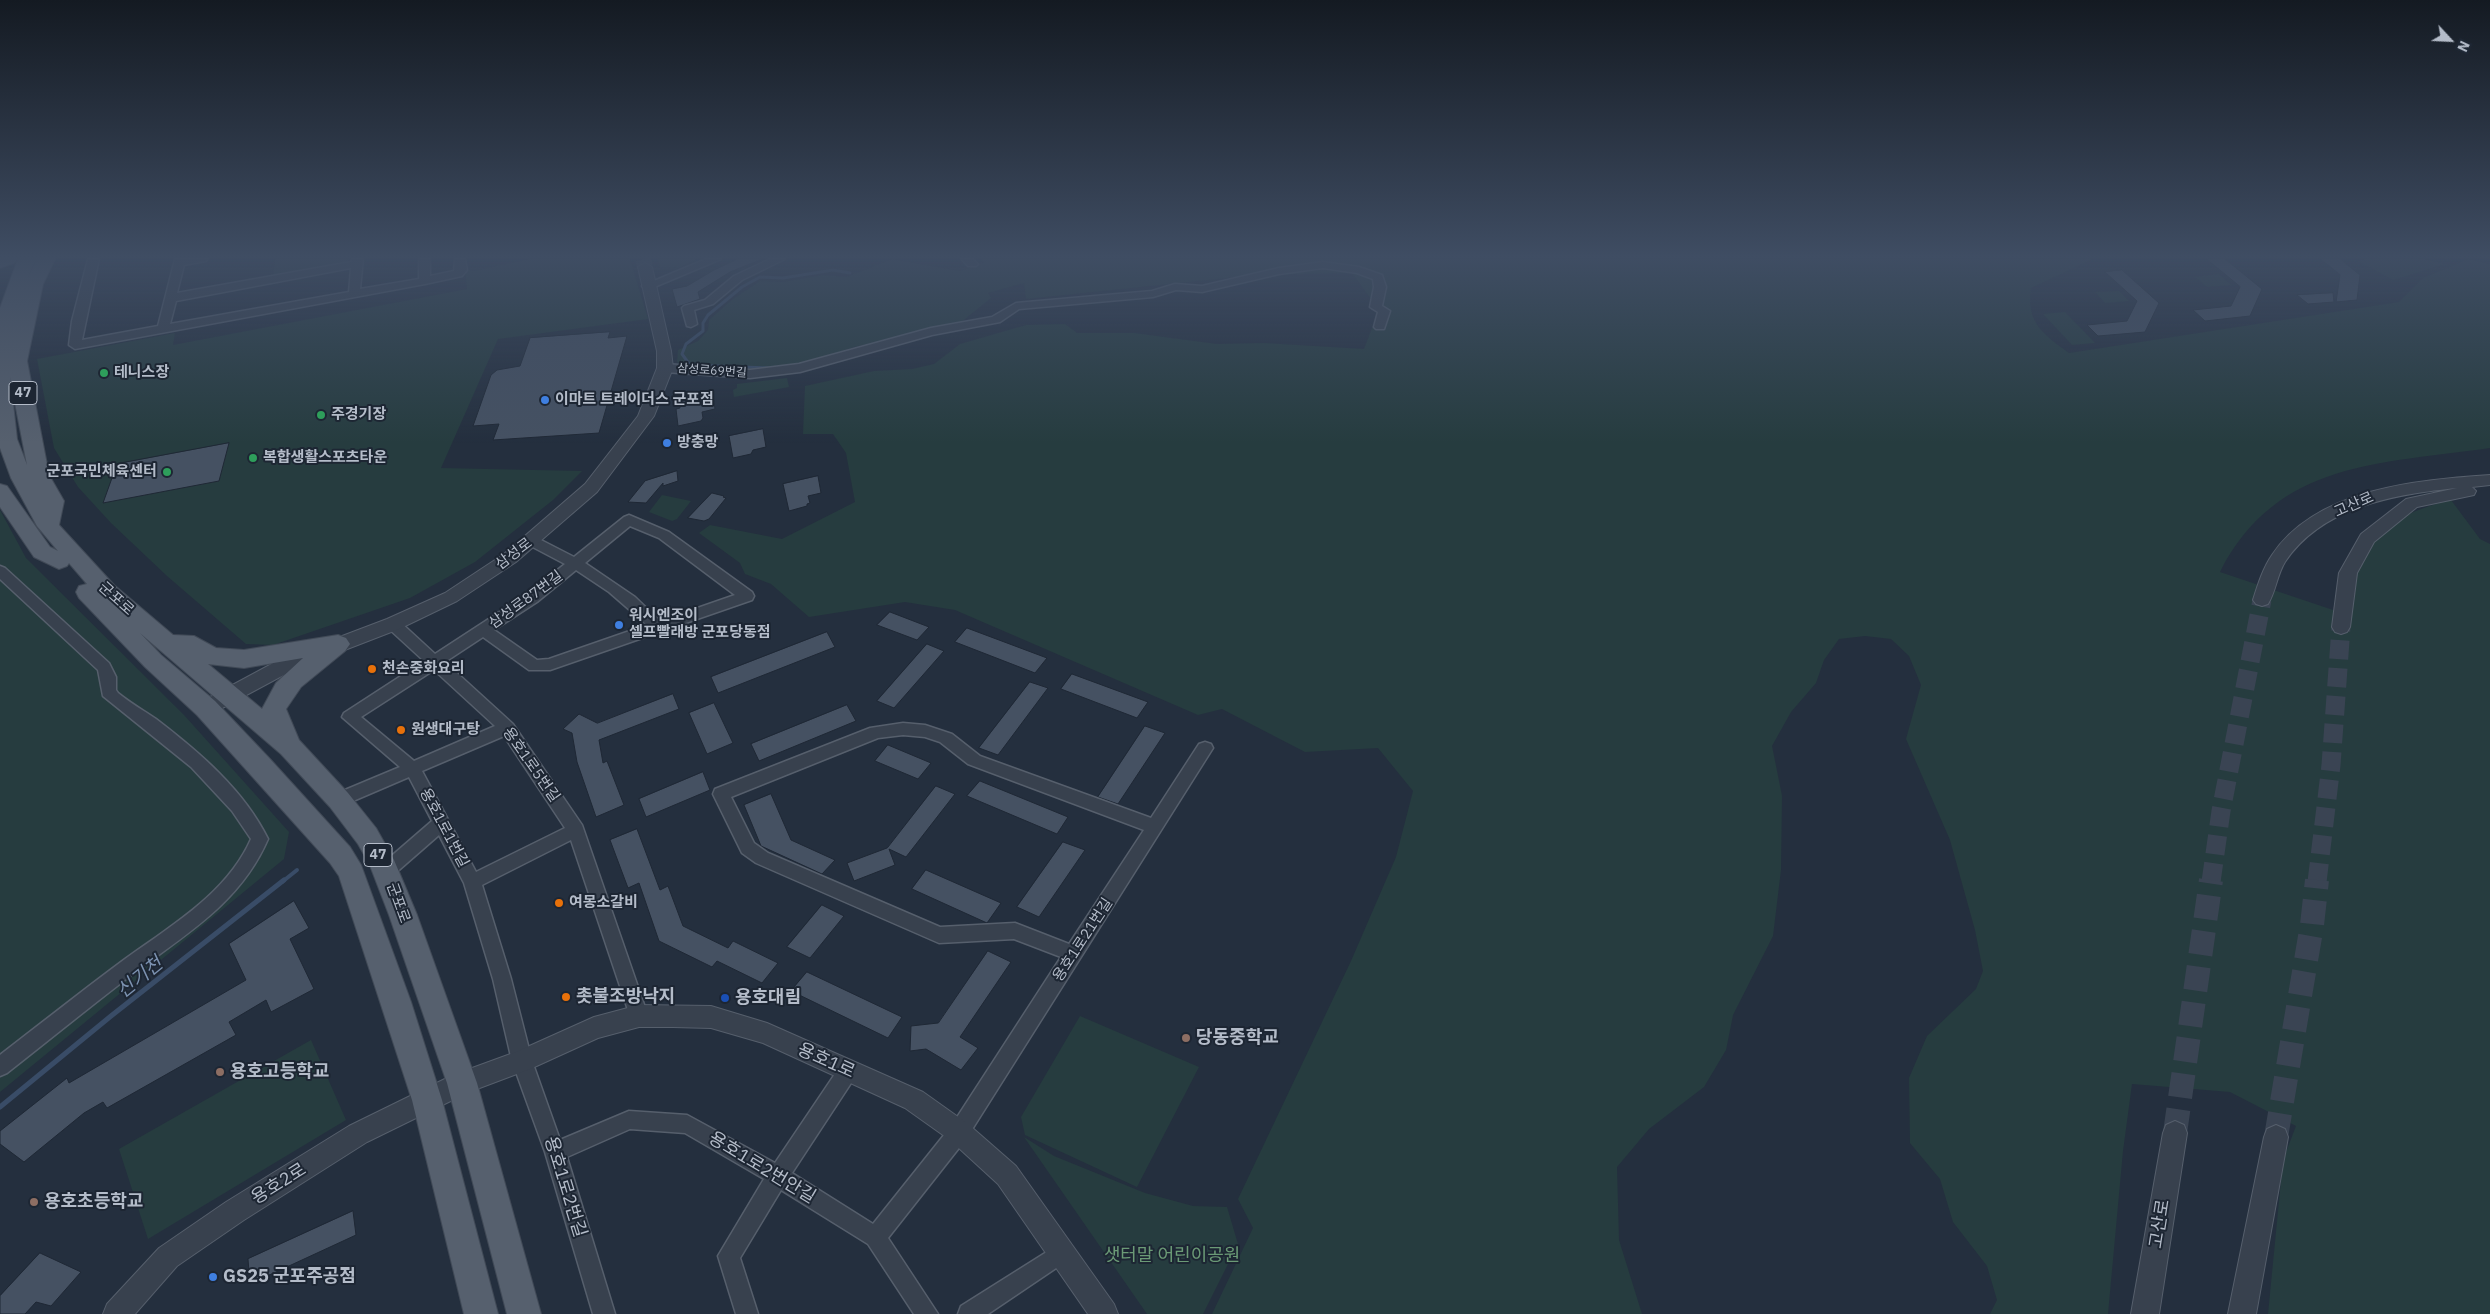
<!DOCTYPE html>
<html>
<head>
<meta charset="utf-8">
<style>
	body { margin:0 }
	#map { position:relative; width:2490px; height:1314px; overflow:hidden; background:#242f3e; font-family:"IBM Plex Sans",sans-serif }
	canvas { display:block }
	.north { position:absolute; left:2425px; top:15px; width:50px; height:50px; -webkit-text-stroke:4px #1d2633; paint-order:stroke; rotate:115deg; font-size:14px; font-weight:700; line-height:20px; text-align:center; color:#b4bcc9 }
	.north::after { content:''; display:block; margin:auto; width:18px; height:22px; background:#b4bcc9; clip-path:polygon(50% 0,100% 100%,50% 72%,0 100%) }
</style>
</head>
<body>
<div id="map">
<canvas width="2490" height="1314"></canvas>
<div class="north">N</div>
</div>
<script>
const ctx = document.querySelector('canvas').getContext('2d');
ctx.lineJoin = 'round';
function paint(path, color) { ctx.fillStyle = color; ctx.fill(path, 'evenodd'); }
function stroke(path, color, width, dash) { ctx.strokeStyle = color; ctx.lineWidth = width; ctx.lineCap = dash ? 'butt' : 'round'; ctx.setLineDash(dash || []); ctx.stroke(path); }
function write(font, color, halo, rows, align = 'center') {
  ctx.font = font + ' "IBM Plex Sans","Noto Sans KR",sans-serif'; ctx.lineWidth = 4; ctx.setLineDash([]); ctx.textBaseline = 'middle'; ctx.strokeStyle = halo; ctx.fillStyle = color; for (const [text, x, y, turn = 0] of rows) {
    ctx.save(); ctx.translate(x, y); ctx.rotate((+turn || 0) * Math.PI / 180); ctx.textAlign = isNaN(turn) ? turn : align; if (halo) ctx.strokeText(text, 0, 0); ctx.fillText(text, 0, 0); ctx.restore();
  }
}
const green = new Path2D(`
	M275,259H350L346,262L273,275Z
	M530,259H630L648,319L498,339L441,468L582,471L553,500L475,562L410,598L273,645L246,644L167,576L111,523L78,487L54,448L37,359L175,333L173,345L467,289L465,268L473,271Z
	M658,259H697L679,268L660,267Z
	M892,259L960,271L984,262L982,259H2093L2031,288C2026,323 2043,334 2069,353L2399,302L2423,278L2468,259L2490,264V448C2381,464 2277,460 2220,572L2348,615C2348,607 2347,599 2348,592C2349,582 2360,552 2366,544C2381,522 2425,506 2451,500L2480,539L2490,544V1314H2268L2283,1160L2296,1126L2230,1092L2132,1084L2123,1151L2108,1314H1990L1997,1300L1987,1266L1953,1222L1940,1179L1910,1143L1909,1078L1927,1036L1976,989L1983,971L1975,930L1950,840L1906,739L1921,685L1909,656L1891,639L1865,636L1839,639L1824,660L1816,683L1791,712L1772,746L1782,796L1781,870L1773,936L1733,1015L1726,1050L1704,1087L1649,1129L1617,1167L1619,1240L1642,1314H1212L1253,1228L1238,1199L1351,961L1396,857L1413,791L1378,748L1305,752L1222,709L1198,715L955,610L905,602L809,617L771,584L745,574L740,563L699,533L710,525L782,539L855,502L846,453L833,434H803L805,386L874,371L912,369L934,364L960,344L1026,325L1065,324L1077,333H1134L1217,344L1264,343L1364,349L1379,310L1352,273L1256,275L1026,299L1024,283L988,293L991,298L959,324L854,347L811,362L739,371L685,368L677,362L678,350L698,341L708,330L709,320L733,299L760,281L782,282L824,275L847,277Z
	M2365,259H2424L2446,264L2393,280L2358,261Z
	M2219,274L2231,285L2207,287L2195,277Z
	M2119,291L2129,301L2105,303L2095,292Z
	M2065,312L2095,343L2072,345L2043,314Z
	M787,378L789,387L734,397L733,390L737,388V384Z
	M662,495L691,501L677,519L672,521L649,512Z
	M0,510L26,558L184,715L289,832L284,859L0,1092Z
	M1080,1016L1199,1067L1137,1187L1025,1135L1021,1117Z
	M311,1040L346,1120L148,1239L119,1149Z
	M1024,1137L1054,1156L1145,1193L1193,1206L1227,1207L1238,1244L1203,1314H1147Z`);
const streamFar2 = new Path2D(`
	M769,368L690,365L682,354L686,344L703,331V323L708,315L742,287L760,277L783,278L833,270L850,273`);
const streamFar1 = new Path2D(`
	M282,882L297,870`);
const stream = new Path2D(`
	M0,1107L111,1016L284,880`);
const building = new Path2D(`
	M738,259H762L730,272L698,292L700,299L677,307L672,289L687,286L714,270Z
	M2207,259H2225L2262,289L2250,316L2205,321L2193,310L2231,306L2240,287Z
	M2321,259H2340L2360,275L2357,300L2336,302L2340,275Z
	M2122,270L2159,303L2145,332L2098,336L2087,325L2127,321L2137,301L2105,272Z
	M2333,293L2334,302L2308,304L2297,295Z
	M610,332L608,338L627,336L599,433L493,440L499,424L473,426L491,375L497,370L520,366L530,338Z
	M713,394L715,409L702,412L703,418L701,421L678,426L676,409L680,408L679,401Z
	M763,429L766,447L753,450L751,454L733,458L729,436Z
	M229,443L219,481L103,503L117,464Z
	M677,471L678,481L663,486V483L646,503L628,502L645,481Z
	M818,476L821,493L808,496L810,503L807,504V506L789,511L783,484Z
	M712,493L724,496L723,497L726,498L709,519L704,521L688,518Z
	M890,612L929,627L917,640L877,625Z
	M967,628L1047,658L1035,673L955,642Z
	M827,632L835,647L718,693L711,677Z
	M927,644L944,651L894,708L877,701Z
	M1072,674L1148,702L1137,718L1061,689Z
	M1030,682L1048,688L998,755L979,748Z
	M673,694L679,709L599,740L603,763L607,761L624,805L596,817L577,762L572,733L563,729L579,714L597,723Z
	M714,703L733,743L707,754L689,713Z
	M847,705L856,721L759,761L751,744Z
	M1145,726L1165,733L1118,804L1098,797Z
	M888,745L931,763L918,779L875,761Z
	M703,772L710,790L646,817L639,799Z
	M980,781L1068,817L1057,834L967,796Z
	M936,786L955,794L906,857L889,849L895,865L854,881L847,863L887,848Z
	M771,794L791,840L835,860L822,874L761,846L744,805Z
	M637,829L660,890L668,886L683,926L728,948L733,941L778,963L762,983L717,961L712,967L659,941L639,883L628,888L610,840Z
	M1063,842L1085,850L1039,917L1017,907Z
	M926,870L1001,903L987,923L912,889Z
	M294,901L309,928L290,939L314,989L271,1012L266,1000L229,1022L236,1035L107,1108L103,1102L84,1113L24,1162L0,1144V1131L67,1078L69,1083L246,980L229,944Z
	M822,905L844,916L810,958L787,947Z
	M988,951L1011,962L960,1037L978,1048L961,1070L926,1049L910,1051L911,1026L938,1023Z
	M807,972L902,1017L888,1038L791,991Z
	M353,1211L356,1235L250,1284L248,1259Z
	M40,1253L81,1272L51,1306L36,1302L25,1314H0V1296Z`);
const tertiaryTunnelFar2 = new Path2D(`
	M643,259L645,267`);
const tertiaryTunnelFar1 = new Path2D(`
	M2211,882L2221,811L2262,600
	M2317,882L2331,765L2341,627`);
const tertiaryTunnel = new Path2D(`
	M2175,1133L2211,880
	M2276,1137L2312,925L2317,880`);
const minor = new Path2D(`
	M88,259H99L82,340L158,326L175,259H208L206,261L184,265L177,293L351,262L352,259H363L360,289L419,279V259H430V276L454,271L455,259H465L467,270L462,276L425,284L75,349L69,345L72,321ZM351,268L349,292L170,324L176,301Z
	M706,259H721L652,288H644L642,286Z
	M770,259H785L742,280L713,304L694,310L697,324L691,327L687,326L682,308L684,306L705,300L734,276Z
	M961,259H973L978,264L976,266H968Z
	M1323,262L1359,267L1382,275L1386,287L1382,306L1390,311L1384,329H1376L1374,327L1378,312L1370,307L1374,287L1373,279L1357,273L1323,268L1279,274L1202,292L1176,290L1153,297L1019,309L1000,322L932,335L800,372L750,378L665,372L659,368L665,364L750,370L799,364L931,328L992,317L1016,303L1152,291L1175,284L1202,286L1279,268Z
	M629,515L669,532L752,592L754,596L752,600L550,670H529L483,637L445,662L513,724L582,825L648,1016L646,1022L639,1024L632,1022L630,1016L571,840L482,885L511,979L532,1061L560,1140L629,1111L687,1115L775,1163L841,1065L848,1062L855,1065L858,1071L855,1077L792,1173L873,1224L952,1125L1061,957L1014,939L939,943L756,863L742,853L713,794L715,789L870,728L903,723L925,725L952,734L980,756L1151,818L1199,744L1205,742L1211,744L1213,748L966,1139L888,1238L938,1314H914L868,1244L781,1190L740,1258L758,1314H736L718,1256L764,1179L685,1133L630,1129L567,1157L615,1314H593L545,1152L512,1061L493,979L464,883L439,835L392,876L386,878L380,876L377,871L380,866L432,821L409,777L339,807L333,805L331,800L333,795L400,767L342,717L344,713L424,661L388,628L386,624L388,620H398L435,654L527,594L565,564L527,544L525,541L527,538H537L574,557L624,517ZM630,526L659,538L735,595L660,621L635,597L585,563ZM576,570L609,592L647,625L549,659L537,660L494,630L537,602ZM434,670L495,726L414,761L361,717ZM903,735L925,737L940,742L968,764L1144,830L1069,944L1015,923L940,927L768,853L754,843L731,797L878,738ZM504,736L565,828L476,872L422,771Z
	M0,566L5,568L109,663L116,677V690L118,693C130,703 143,710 156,719C199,752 244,790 268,839C240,904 184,935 130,976C88,1008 48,1041 7,1073L0,1076V1055C39,1025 78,994 117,965C165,929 226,896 251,839L232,811L191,767L103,696L98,670L0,579Z
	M1061,1243L1068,1246L1071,1253L1068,1260L988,1314H958L961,1306Z`);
const tertiary = new Path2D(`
	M645,263L652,267L671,351L673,368L654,416L597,492L516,562L457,601L399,629L293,670L213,713L206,715L199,713L196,708L199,703L279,660L387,619L445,593L504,554L585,484L638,416L657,368V351L638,267Z
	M2490,475V485L2472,487L2476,491L2474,495L2417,507L2374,542L2357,573L2350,627L2347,632L2341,634L2335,632L2332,627L2339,573L2361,534L2406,499L2457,488C2397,494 2322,506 2285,562C2277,575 2276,591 2268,604L2262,606L2256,604L2253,600C2258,584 2263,568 2272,555C2317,488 2418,480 2490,475Z
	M639,1005L711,1006L767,1023L923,1092L968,1124L1016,1166L1114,1304L1118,1314H1088L998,1184L950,1140L905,1108L763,1043L711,1028L673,1027H639L598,1038L530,1069L469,1092L367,1142L244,1220L177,1266L135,1314H103L107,1304L159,1248L226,1202L349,1126L453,1075L516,1052L594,1017Z
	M2175,1121L2184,1125L2187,1133L2159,1314H2131L2163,1133L2166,1125Z
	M2276,1125L2285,1129L2288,1137L2256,1314H2228L2264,1137L2267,1129Z`);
const primary = new Path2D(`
	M0,259H17L14,263L0,268Z
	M18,259H36L27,279L37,259H55L43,284L27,361L49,475L64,501L59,525L114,585L173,635L194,636L216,648L244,650L338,635L346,638L350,644L345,651L301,687L286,709L299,740L348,793L376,828L394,860L417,915L477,1083L541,1314H507L447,1083L389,915L369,863L358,844L330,807L281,754L140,633L161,655L215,701L270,759L350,847L361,865L411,1002L442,1100L498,1314H464L412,1100L339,876L330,863L197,715L145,667L79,598L76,592L79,586L87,584L69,563L67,566L59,569L34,557L0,507V484L7,486L50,547L58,551L37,526L11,478L0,448V308ZM10,377L27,465L17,439ZM303,658L276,683L262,709L208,664L244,668Z`);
const markers = [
	[104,373,5,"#2e9e5b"],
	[545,400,5,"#3f7fe0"],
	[321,415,5,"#2e9e5b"],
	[667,443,5,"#3f7fe0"],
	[253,458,5,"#2e9e5b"],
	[167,472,5,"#2e9e5b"],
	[619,625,5,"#3f7fe0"],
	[372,669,5,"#e8710a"],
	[401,730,5,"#e8710a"],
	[559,903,5,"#e8710a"],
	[566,997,5,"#e8710a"],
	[725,998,5,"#1a4fb4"],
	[1186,1038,5,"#8d6e63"],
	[220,1072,5,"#8d6e63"],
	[34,1202,5,"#8d6e63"],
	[213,1277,5,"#3f7fe0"]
];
const farStreetnames = [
	["삼성로69번길",712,371,4]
];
const shields = [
	[23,393,28],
	[378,855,28]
];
const shieldNames = [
	["47",23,393],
	["47",378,855]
];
const poiNames = [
	["테니스장",114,373],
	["이마트 트레이더스 군포점",555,400],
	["주경기장",331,415],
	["방충망",677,443],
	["복합생활스포츠타운",263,458],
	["군포국민체육센터",157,472,"right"],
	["워시엔조이",629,616],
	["셀프빨래방 군포당동점",629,633],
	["천손중화요리",382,669],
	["원생대구탕",411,730],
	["여몽소갈비",569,903]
];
const streetNames = [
	["고산로",2354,505,-24],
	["삼성로",514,554,-37],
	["군포로",116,599,42],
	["삼성로87번길",526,600,-36],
	["용호1로5번길",531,765,55],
	["용호1로1번길",444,828,62],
	["군포로",398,903,70],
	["용호1로21번길",1083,940,-57]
];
const nearPoinames = [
	["촛불조방낙지",576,997],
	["용호대림",735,998],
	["당동중학교",1196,1038],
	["용호고등학교",230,1072],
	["용호초등학교",44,1202],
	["GS25 군포주공점",223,1277]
];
const nearStreetnames = [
	["용호1로",826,1061,24],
	["용호1로2번안길",762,1168,31],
	["용호2로",279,1184,-32],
	["용호1로2번길",565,1187,73],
	["고산로",2160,1224,-81]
];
const nearParknames = [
	["샛터말 어린이공원",1172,1256]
];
const nearWaternames = [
	["신기천",140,978,-39]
];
paint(green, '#263c3f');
stroke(streamFar2, '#394c67', 3);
stroke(streamFar1, '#394c67', 4);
stroke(stream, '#394c67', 5);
paint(building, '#455162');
stroke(building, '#1f2835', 1);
stroke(tertiaryTunnelFar2, '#3a4453', 16, [16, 8]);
stroke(tertiaryTunnelFar1, '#3a4453', 19, [19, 9]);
stroke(tertiaryTunnel, '#3a4453', 24, [24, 12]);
stroke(minor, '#565f6c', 3);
stroke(tertiary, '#565f6c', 2);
stroke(primary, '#414a57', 2);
paint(minor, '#38414e');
paint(tertiary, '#38414e');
paint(primary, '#56606e');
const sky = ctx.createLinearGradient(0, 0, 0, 443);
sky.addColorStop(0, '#141a22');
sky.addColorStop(0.58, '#3f4d63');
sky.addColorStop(1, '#3f4d6300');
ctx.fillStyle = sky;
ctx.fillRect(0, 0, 2490, 443);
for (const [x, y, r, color] of markers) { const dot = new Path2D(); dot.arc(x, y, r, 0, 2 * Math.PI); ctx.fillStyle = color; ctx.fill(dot); stroke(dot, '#1d2633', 2); }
write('12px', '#b4bcc9', '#1d2633', farStreetnames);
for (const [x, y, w] of shields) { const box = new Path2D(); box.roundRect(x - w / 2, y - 11.5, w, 23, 4); ctx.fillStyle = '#1d2633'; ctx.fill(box); stroke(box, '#b4bcc9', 1); }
write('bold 14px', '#b4bcc9', null, shieldNames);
write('bold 15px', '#b4bcc9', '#1d2633', poiNames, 'left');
write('15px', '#b4bcc9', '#1d2633', streetNames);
write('bold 18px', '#b4bcc9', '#1d2633', nearPoinames, 'left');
write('18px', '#b4bcc9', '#1d2633', nearStreetnames);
write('18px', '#6b9a76', '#1d2633', nearParknames);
write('italic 19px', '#7c92b1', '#1d2633', nearWaternames);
</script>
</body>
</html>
